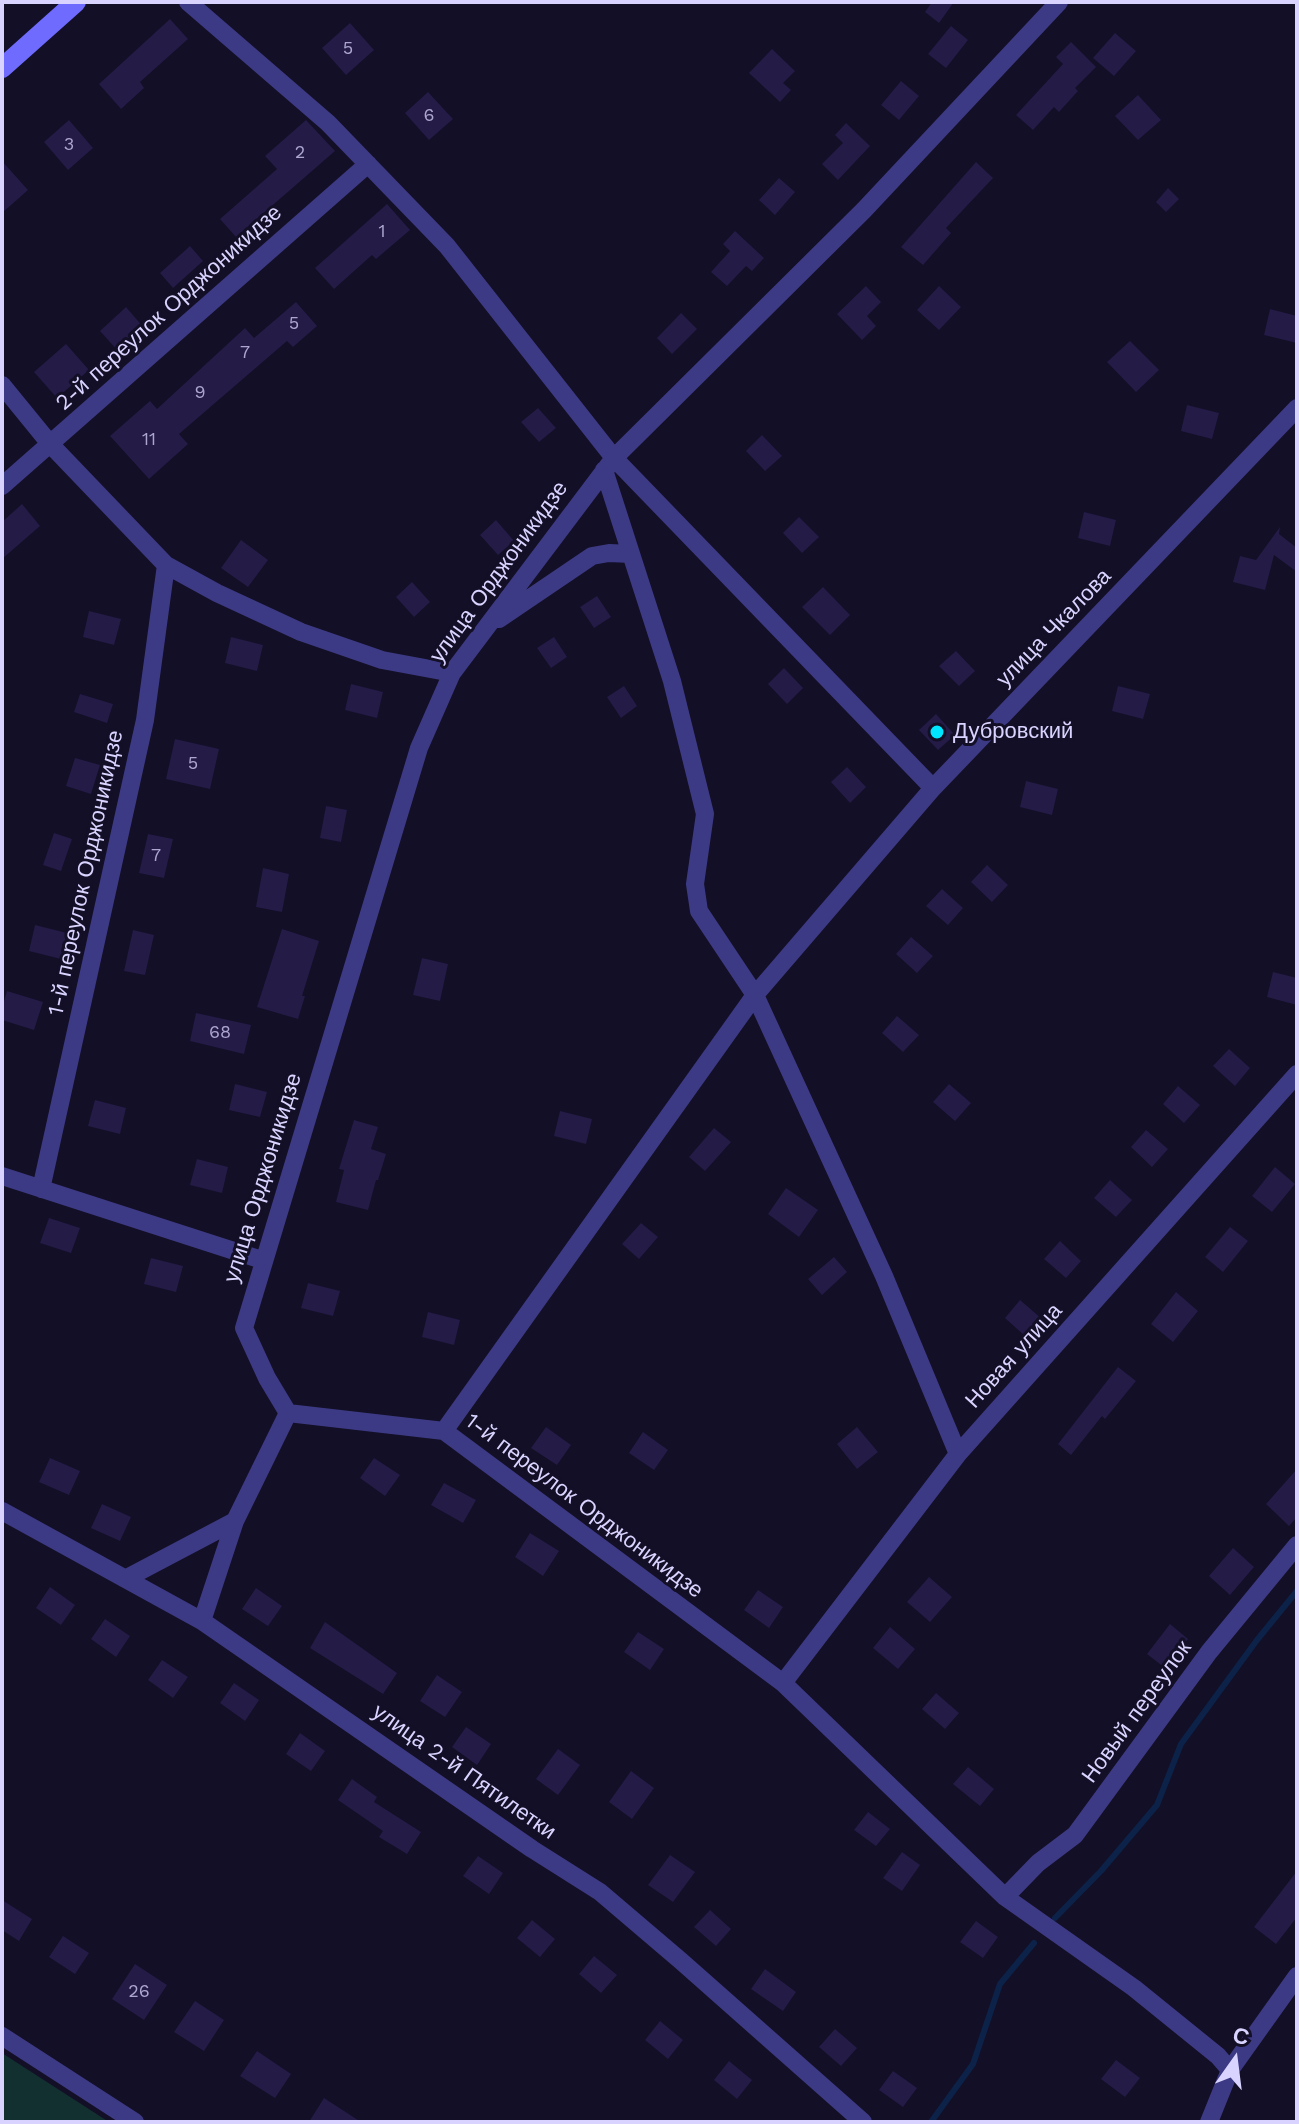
<!DOCTYPE html>
<html>
<head>
<meta charset="utf-8">
<style>
	body { margin:0 }
	#map { position:relative; width:1299px; height:2124px; overflow:hidden; background:#130f26; font-family:"Work Sans",sans-serif }
	canvas { display:block }
	.frame { position:absolute; inset:0; border:4px solid #d9d4ff; pointer-events:none }
	.north { position:absolute; left:1195px; top:2020px; width:80px; height:80px; -webkit-text-stroke:6px #130f26; paint-order:stroke; rotate:14deg; font-size:22px; font-weight:700; line-height:32px; text-align:center; color:#d9d4ff }
	.north::after { content:''; display:block; margin:auto; width:28px; height:36px; background:#d9d4ff; clip-path:polygon(50% 0,100% 100%,50% 72%,0 100%) }
</style>
</head>
<body>
<div id="map">
<canvas width="1299" height="2124"></canvas>
<div class="frame"></div>
<div class="north">С</div>
</div>
<script>
const ctx = document.querySelector('canvas').getContext('2d');
ctx.lineJoin = 'round';
function paint(path, color) { ctx.fillStyle = color; ctx.fill(path, 'evenodd'); }
function stroke(path, color, width, dash) { ctx.strokeStyle = color; ctx.lineWidth = width; ctx.lineCap = dash ? 'butt' : 'round'; ctx.setLineDash(dash || []); ctx.stroke(path); }
function write(font, color, halo, rows, align = 'center') {
  ctx.font = font + ' "Work Sans",sans-serif'; ctx.lineWidth = 6; ctx.setLineDash([]); ctx.textBaseline = 'middle'; ctx.strokeStyle = halo; ctx.fillStyle = color; for (const [text, x, y, turn = 0] of rows) {
    ctx.save(); ctx.translate(x, y); ctx.rotate((+turn || 0) * Math.PI / 180); ctx.textAlign = isNaN(turn) ? turn : align; if (halo) ctx.strokeText(text, 0, 0); ctx.fillText(text, 0, 0); ctx.restore();
  }
}
const green = new Path2D(`
	M2,2053L109,2122H2Z`);
const stream = new Path2D(`
	M1055,1918L1101,1871L1157,1805L1181,1744L1257,1640L1297,1591
	M931,2122L973,2064L1000,1984L1034,1943`);
const building = new Path2D(`
	M932,2H954L939,23L925,12Z
	M170,19L188,39L140,82L144,88L121,109L99,84Z
	M350,23L374,50L346,75L322,48Z
	M951,26L968,40L946,68L928,54Z
	M1115,33L1136,51L1114,76L1093,58Z
	M1071,42L1096,67L1075,88L1078,91L1059,112L1054,107L1033,130L1016,115L1063,64L1056,57Z
	M772,49L795,71L783,83L791,90L780,102L749,73Z
	M901,81L919,96L899,120L881,105Z
	M428,92L453,119L429,140L405,113Z
	M1138,95L1161,120L1138,140L1115,116Z
	M69,120L93,148L68,170L44,142Z
	M306,120L335,151L236,237L220,219L277,169L265,156Z
	M846,123L870,146L838,180L822,164L843,143L835,135Z
	M2,161L28,190L2,213Z
	M976,162L993,178L946,228L951,233L923,265L901,247Z
	M779,178L795,192L775,215L759,200Z
	M1168,188L1179,199L1166,212L1156,202Z
	M387,204L410,230L376,259L372,255L334,289L315,268Z
	M735,231L764,258L752,271L746,266L727,286L711,272L730,251L723,244Z
	M190,246L203,261L173,288L160,273Z
	M866,286L881,302L867,316L876,326L862,340L837,314Z
	M939,286L961,307L939,330L917,310Z
	M296,302L317,326L293,347L287,341L179,434L188,444L149,479L110,436L150,401L157,409L245,328L254,338Z
	M126,307L144,328L118,351L100,331Z
	M1270,309L1297,316V343L1264,335Z
	M681,313L697,329L672,354L657,338Z
	M1130,341L1159,370L1136,392L1107,362Z
	M66,344L89,370L57,398L34,372Z
	M1187,405L1219,413L1212,439L1181,431Z
	M538,408L556,428L539,442L521,422Z
	M762,435L782,456L765,471L746,451Z
	M22,504L40,526L2,559V522Z
	M1084,512L1116,520L1110,546L1078,538Z
	M799,517L819,537L802,553L783,533Z
	M496,520L514,541L498,555L480,535Z
	M1280,527L1279,534L1297,548V572L1274,555L1265,590L1233,582L1240,556L1256,560Z
	M241,540L268,560L248,587L221,568Z
	M412,582L430,602L414,617L396,597Z
	M823,587L850,615L830,635L802,607Z
	M597,596L611,617L594,628L580,607Z
	M89,611L121,619L114,645L83,637Z
	M231,637L263,645L257,671L225,663Z
	M554,637L567,657L551,668L537,648Z
	M956,651L975,671L959,686L939,666Z
	M784,668L803,688L787,704L768,684Z
	M351,684L383,692L377,718L345,710Z
	M624,686L637,706L621,718L607,697Z
	M1118,686L1150,694L1143,719L1112,711Z
	M80,694L113,704L107,723L74,712Z
	M936,714L955,735L938,750L919,730Z
	M175,739L219,749L210,789L166,779Z
	M75,758L100,765L91,794L66,786Z
	M847,767L866,787L850,803L831,782Z
	M1026,781L1058,789L1052,815L1020,807Z
	M326,806L347,810L341,842L320,838Z
	M54,833L72,839L61,871L43,865Z
	M148,834L173,839L164,878L139,873Z
	M987,865L1008,885L992,902L971,882Z
	M263,868L289,874L282,912L256,907Z
	M942,889L963,908L948,925L926,906Z
	M35,925L67,933L61,959L29,951Z
	M282,929L319,941L302,996H305L298,1019L257,1007Z
	M133,930L154,935L145,975L124,971Z
	M911,937L933,956L917,973L896,954Z
	M422,958L448,964L440,1001L413,995Z
	M1273,972L1297,978V1005L1267,997Z
	M7,991L43,1002L34,1030L2,1020V1008Z
	M196,1013L251,1025L244,1054L190,1041Z
	M897,1016L919,1035L903,1052L882,1033Z
	M1229,1049L1250,1068L1235,1086L1213,1066Z
	M235,1084L267,1092L260,1117L229,1110Z
	M949,1084L971,1103L955,1121L933,1102Z
	M1178,1086L1200,1105L1184,1123L1163,1104Z
	M95,1100L126,1108L120,1134L88,1126Z
	M560,1111L592,1119L586,1144L554,1136Z
	M354,1120L378,1127L371,1149L386,1154L378,1180H376L368,1210L336,1202L344,1170L339,1169Z
	M714,1128L731,1142L705,1171L689,1157Z
	M1146,1130L1168,1149L1152,1167L1131,1147Z
	M197,1159L228,1167L222,1193L190,1185Z
	M1275,1167L1295,1184L1272,1212L1252,1196Z
	M1110,1180L1132,1200L1116,1217L1094,1198Z
	M786,1188L818,1210L799,1237L768,1214Z
	M49,1218L80,1228L71,1253L40,1243Z
	M641,1223L658,1237L639,1259L622,1244Z
	M1230,1227L1248,1241L1223,1272L1205,1257Z
	M1060,1241L1081,1261L1066,1278L1044,1259Z
	M834,1257L847,1272L822,1295L808,1279Z
	M151,1258L183,1266L176,1292L144,1284Z
	M308,1283L340,1291L333,1316L301,1308Z
	M1176,1292L1198,1311L1173,1342L1151,1324Z
	M1020,1300L1042,1319L1026,1337L1005,1318Z
	M428,1312L460,1320L454,1345L422,1337Z
	M1118,1367L1136,1381L1105,1419L1102,1416L1071,1455L1058,1444Z
	M546,1427L571,1445L557,1465L531,1448Z
	M857,1427L878,1452L857,1469L837,1444Z
	M643,1432L668,1450L654,1470L629,1453Z
	M50,1458L80,1471L69,1495L39,1482Z
	M374,1458L400,1475L385,1496L360,1478Z
	M1297,1469V1517L1289,1526L1266,1504Z
	M444,1483L476,1500L463,1523L431,1505Z
	M102,1504L131,1517L120,1541L91,1528Z
	M530,1533L559,1551L543,1576L515,1557Z
	M1233,1548L1254,1567L1230,1595L1209,1576Z
	M929,1577L952,1597L930,1622L907,1602Z
	M50,1587L75,1605L61,1625L36,1608Z
	M256,1588L282,1606L268,1626L242,1609Z
	M758,1590L783,1607L769,1628L744,1610Z
	M105,1619L130,1636L116,1657L91,1639Z
	M325,1622L397,1673L383,1694L310,1648Z
	M1170,1624L1188,1639L1165,1668L1147,1654Z
	M890,1627L915,1649L898,1669L873,1648Z
	M638,1632L664,1649L650,1670L624,1652Z
	M162,1660L188,1677L173,1698L148,1680Z
	M437,1675L462,1692L445,1717L420,1701Z
	M234,1683L259,1700L245,1721L220,1703Z
	M936,1693L959,1713L945,1729L922,1709Z
	M466,1727L491,1744L477,1765L452,1747Z
	M300,1733L325,1751L311,1771L286,1754Z
	M558,1749L580,1765L558,1795L536,1779Z
	M968,1767L994,1789L980,1806L953,1784Z
	M631,1771L654,1788L632,1819L609,1802Z
	M352,1779L377,1797L374,1802L421,1832L407,1854L379,1837L383,1831L338,1800Z
	M868,1812L890,1829L876,1846L854,1830Z
	M902,1852L920,1865L902,1891L883,1878Z
	M670,1855L695,1872L673,1902L648,1885Z
	M478,1856L503,1873L489,1894L463,1876Z
	M1297,1871V1917L1276,1944L1254,1927Z
	M2,1900L32,1919L19,1941L2,1930Z
	M710,1910L731,1929L716,1946L694,1927Z
	M532,1920L555,1939L540,1957L517,1938Z
	M976,1921L998,1937L983,1958L960,1942Z
	M63,1936L89,1953L75,1974L49,1957Z
	M594,1956L617,1975L601,1993L579,1974Z
	M135,1964L167,1985L144,2020L112,1999Z
	M765,1969L796,1992L783,2011L751,1989Z
	M195,2001L224,2020L204,2051L174,2032Z
	M660,2021L683,2040L668,2059L645,2040Z
	M835,2029L857,2048L841,2066L819,2047Z
	M257,2051L291,2074L275,2098L240,2076Z
	M1116,2060L1140,2078L1125,2097L1101,2079Z
	M729,2061L752,2080L737,2099L714,2080Z
	M893,2071L917,2088L903,2107L879,2090Z
	M324,2098L361,2122H309Z`);
const street = new Path2D(`
	M188,2L328,123L447,246L614,458L933,788
	M1059,2L864,210L614,458L452,673L419,748L244,1328L267,1378L288,1413L444,1431L783,1683L1005,1897L1134,1988L1218,2056L1230,2070
	M2,385L51,445L166,565L217,593L301,632L382,660L452,673
	M604,470L672,681L705,814L695,884L699,911L755,995L884,1276L958,1454
	M2,486L368,164
	M499,619L592,556L609,553L631,554
	M2,1176L262,1260
	M41,1189L145,720L166,565
	M444,1431L755,995L933,788L1297,408
	M2,1511L202,1621L532,1849L600,1892L681,1961L863,2122
	M125,1579L235,1521
	M202,1621L235,1521L288,1413
	M783,1683L958,1454L1297,1074
	M1005,1897L1038,1863L1075,1835L1209,1652L1297,1545
	M2,2036L135,2122
	M1209,2122L1230,2070L1297,1976`);
const secondary = new Path2D(`
	M2,68L76,2`);
const markers = [
	[937,732,8,"#00e5ff"]
];
const numberNames = [
	["5",348,49],
	["6",429,116],
	["3",69,145],
	["2",300,153],
	["1",382,232],
	["5",294,324],
	["7",245,353],
	["9",200,393],
	["11",149,440],
	["5",193,764],
	["7",156,856],
	["68",220,1033],
	["26",139,1992]
];
const streetNames = [
	["2-й переулок Орджоникидзе",169,308,-42],
	["улица Орджоникидзе",499,572,-54],
	["улица Чкалова",1054,628,-46],
	["1-й переулок Орджоникидзе",86,873,-78],
	["улица Орджоникидзе",263,1178,-73],
	["Новая улица",1014,1356,-48],
	["1-й переулок Орджоникидзе",584,1506,37],
	["Новый переулок",1137,1712,-54],
	["улица 2-й Пятилетки",464,1772,35]
];
const poiNames = [
	["Дубровский",953,732]
];
paint(green, '#12302f');
stroke(stream, '#0c2248', 6);
paint(building, '#241b47');
stroke(street, '#3d3a85', 18);
stroke(secondary, '#6f6bff', 20);
for (const [x, y, r, color] of markers) { const dot = new Path2D(); dot.arc(x, y, r, 0, 2 * Math.PI); ctx.fillStyle = color; ctx.fill(dot); stroke(dot, '#130f26', 3); }
write('18px', '#aca6d1', null, numberNames);
write('22px', '#d9d4ff', '#130f26', streetNames);
write('22px', '#d9d4ff', '#130f26', poiNames, 'left');
</script>
</body>
</html>
